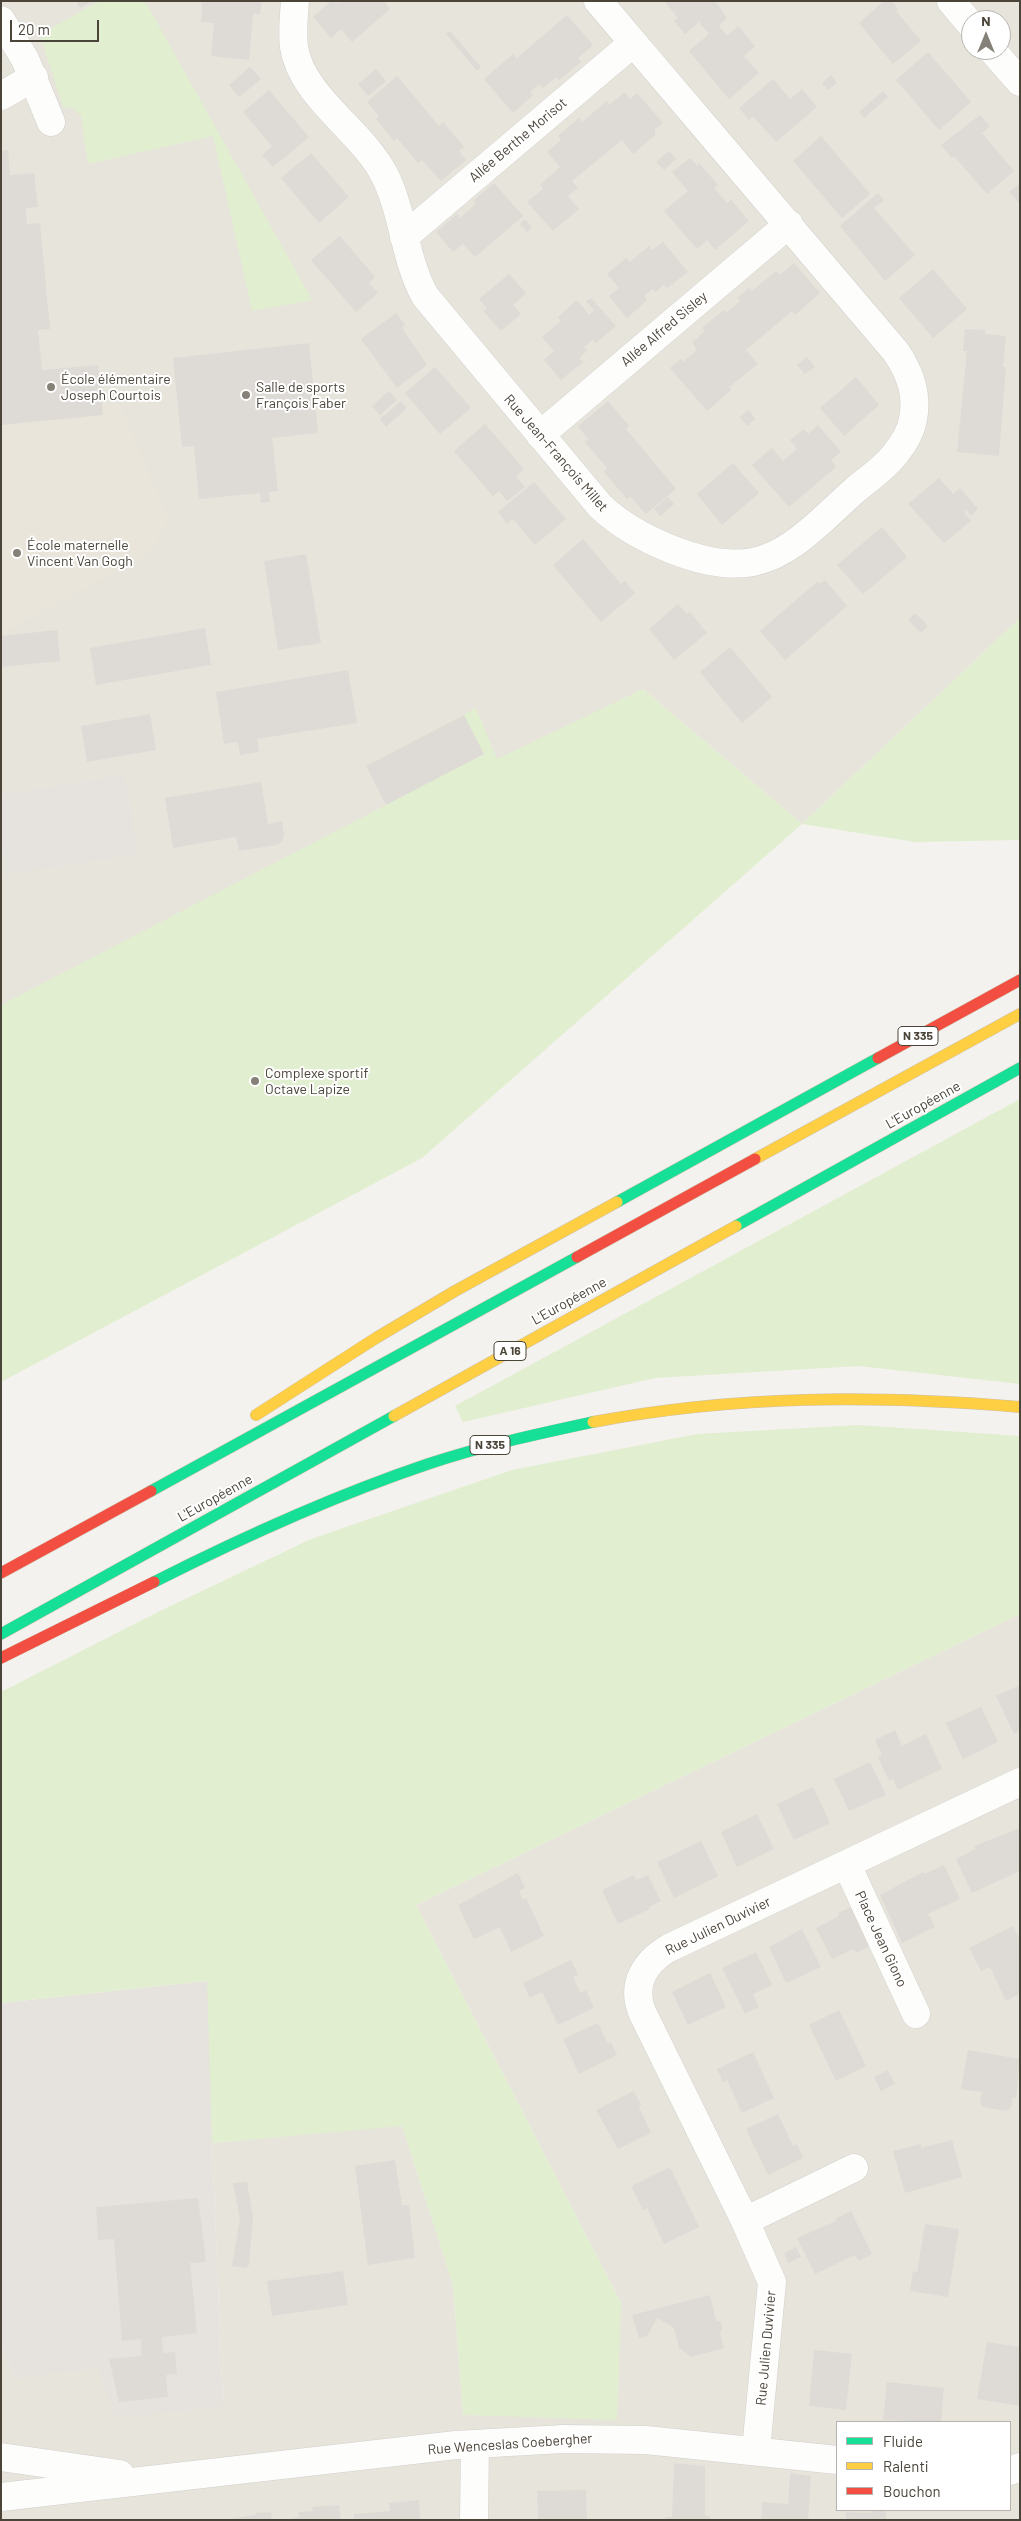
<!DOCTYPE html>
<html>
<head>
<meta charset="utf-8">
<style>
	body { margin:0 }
	#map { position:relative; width:1021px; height:2521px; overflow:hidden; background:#f4f2ee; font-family:Barlow,sans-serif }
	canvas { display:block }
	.frame { position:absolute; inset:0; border:2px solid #4b4439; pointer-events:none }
	.legend { position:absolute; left:836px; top:2421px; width:175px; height:90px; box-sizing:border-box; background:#fff; border:1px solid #b7b4b0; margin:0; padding:6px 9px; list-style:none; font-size:15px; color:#4b4439 }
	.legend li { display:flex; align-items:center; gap:10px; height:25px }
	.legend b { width:25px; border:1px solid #b7b4b0 }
	.north { position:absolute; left:961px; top:10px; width:50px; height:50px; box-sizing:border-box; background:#fff; border:1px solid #b7b4b0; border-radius:50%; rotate:0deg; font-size:14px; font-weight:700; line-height:20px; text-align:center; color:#4b4439 }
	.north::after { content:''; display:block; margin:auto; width:18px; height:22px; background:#868178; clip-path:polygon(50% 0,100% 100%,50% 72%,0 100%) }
	.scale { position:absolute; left:10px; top:20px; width:89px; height:22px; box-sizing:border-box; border:2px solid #4b4439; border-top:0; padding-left:6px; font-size:15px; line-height:18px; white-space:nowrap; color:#4b4439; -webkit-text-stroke:4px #fff; paint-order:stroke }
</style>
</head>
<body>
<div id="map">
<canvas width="1021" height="2521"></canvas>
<div class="frame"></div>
<ul class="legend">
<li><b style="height:6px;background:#16e098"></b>Fluide</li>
<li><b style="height:6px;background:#ffcf43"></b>Ralenti</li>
<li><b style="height:6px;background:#f24e42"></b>Bouchon</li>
</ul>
<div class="north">N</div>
<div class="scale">20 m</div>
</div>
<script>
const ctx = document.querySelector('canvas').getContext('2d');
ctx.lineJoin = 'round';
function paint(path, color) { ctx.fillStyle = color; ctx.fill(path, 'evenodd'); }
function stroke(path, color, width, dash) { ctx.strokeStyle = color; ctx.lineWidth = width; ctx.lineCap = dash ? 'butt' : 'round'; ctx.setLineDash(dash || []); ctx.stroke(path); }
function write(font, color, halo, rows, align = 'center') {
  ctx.font = font + ' Barlow,sans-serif'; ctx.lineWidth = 4; ctx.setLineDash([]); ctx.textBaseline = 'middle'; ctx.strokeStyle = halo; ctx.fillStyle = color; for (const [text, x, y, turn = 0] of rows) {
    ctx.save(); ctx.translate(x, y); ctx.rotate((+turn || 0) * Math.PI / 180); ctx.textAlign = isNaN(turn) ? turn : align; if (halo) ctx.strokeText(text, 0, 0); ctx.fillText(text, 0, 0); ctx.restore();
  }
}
const residential = new Path2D(`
	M1,1H1020V618L802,824L643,689L1,1008ZM971,20H1001V50H971Z
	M1020,1614V2520H1V2346L18,2378L98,2367L223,2406L212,2143L402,2125L453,2285L463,2415L621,2303L416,1905ZM837,2422H1010V2510H837Z`);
const industrial = new Path2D(`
	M208,1981L212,2143L223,2406L116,2418L98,2368L17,2378L1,2346V2003Z`);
const education = new Path2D(`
	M8,150L10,175L34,173L38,207L26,209L27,224L40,223L50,329L38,331L42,370L98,365L102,406L120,405L168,518L153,551L1,634V151Z`);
const green = new Path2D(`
	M99,1H145L312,300L252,311L213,136L88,164L81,116L73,108L63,107L40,35Z
	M1020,618V840L915,842L802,824L422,1158L1,1382V1005L386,805L366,766L476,708L497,759L643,689L802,824Z
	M1020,1099V1384L859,1366L655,1378L463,1422L455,1406Z
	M859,1425L1020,1436V1614L416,1905L621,2303L617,2420L463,2415L453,2285L402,2126L212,2143L207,1981L1,2003V1692L160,1611L311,1539L512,1470L697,1434Z`);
const parking = new Path2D(`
	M125,775L138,854L7,874L1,840V795Z`);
const building = new Path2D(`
	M76,1H92L80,8Z
	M202,1H262L260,14H253L249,60L211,56L214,23L201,22Z
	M331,1L336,4L339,1H384L390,9L352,42L341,29L331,38L313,17Z
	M664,1H715L727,18L719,26L727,36L738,26L755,46L744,56L759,73L729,99L689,51L709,34L699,22L685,34L674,21L678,18Z
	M884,1H892L898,9L896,11L921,41L893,64L859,23Z
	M567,15L593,45L578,58L581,62L559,80L556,77L543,88L539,84L530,92L533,95L513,113L484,79L513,54L517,58Z
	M450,31L481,67L477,71L446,34Z
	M928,52L971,102L939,130L896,80Z
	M250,67L261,79L239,97L229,85Z
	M376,69L386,81L368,96L358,84Z
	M831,75L837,83L828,90L822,83Z
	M397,76L439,126L443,122L464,147L459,151L466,160L441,181L422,160L418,163L397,138L394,141L376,119L379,116L367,102Z
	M773,79L790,99L802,89L817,107L776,142L753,116L749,120L739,108Z
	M269,90L309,137L273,167L262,155L272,146L243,112Z
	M883,91L888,97L864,118L859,112Z
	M625,92L630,99L637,93L663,123L655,129V135L633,154L622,140L572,181L578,188L568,196L579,209L553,231L527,202L543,189L540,185L560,167L547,152L561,140L558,136L579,118L582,122L607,101L609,105Z
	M980,115L990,126L982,133L1014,171L987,194L954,156L952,158L941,145Z
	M821,136L870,194L842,218L793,161Z
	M8,150L10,175L34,173L38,207L26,208L27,224L40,223L50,329L38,330L42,370L98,365L103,415L1,425V151Z
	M669,151L676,159L664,170L656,162Z
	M311,153L349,197L319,223L281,178Z
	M690,158L697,166L699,163L718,185L714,188L727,203L731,200L749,221L715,250L707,240L697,249L664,211L688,191L672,172Z
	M494,183L523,216L475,257L463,244L453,252L436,232L457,214L460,218L476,204L473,201Z
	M1020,183V204L1009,192Z
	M878,193L884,200L874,208L915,255L885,281L840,226Z
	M525,219L532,227L527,232L520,224Z
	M340,236L375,277L369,283L378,293L356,312L311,260Z
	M663,242L688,272L667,288L664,285L655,292L653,289L644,296L647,300L627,318L609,296L619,288L607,274L626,258L630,262L649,246L652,250Z
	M794,263L820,293L795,315L792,311L746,350L758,364L729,387L731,390L707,411L670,368L681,359L683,362L697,350L692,343L705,331L702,328L724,310L726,313L740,301L737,298L749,288L752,291L776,271L780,275Z
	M933,269L967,309L933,338L899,298Z
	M509,274L526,293L513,305L521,314L501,331L483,311L487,308L479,299Z
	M591,298L616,326L596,343L593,340L584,347L587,351L579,358L583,362L561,380L544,360L554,351L542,337L561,321L558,317L577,300L589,315L594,310L586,301Z
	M396,313L405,325L402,328L427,365L397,388L361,339Z
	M965,329L985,330V334L1006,336L1003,367H1006L999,456L957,452L967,351H963Z
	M309,343L318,433L272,438L278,491L269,492L270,502L261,503L260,493L199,499L194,446L182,447L173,358Z
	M807,357L815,367L805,374L797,365Z
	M435,367L471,408L440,434L405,393Z
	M856,377L879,405L844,436L820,408Z
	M389,391L397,400L380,415L372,406Z
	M401,401L407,408L386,427L380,419Z
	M608,401L629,426L626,429L676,489L646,514L630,496L627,499L604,472L607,468L585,442L588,439L578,426Z
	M749,410L755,419L747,426L740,417Z
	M485,424L524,469L516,477L525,487L507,501L499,491L493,496L454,451Z
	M818,425L841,452L831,460L836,467L789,507L752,465L772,448L783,461L797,449L790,440L804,429L808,434Z
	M733,463L759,493L722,525L697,494Z
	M939,478L953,494L960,488L978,509L971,516L966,510L964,512L971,521L944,543L908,504Z
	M534,482L566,519L535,545L513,519L507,524L498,512Z
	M668,497L674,504L660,516L654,509Z
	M882,527L907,557L863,594L837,565Z
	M583,539L621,584L625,581L635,593L601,622L553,565Z
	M306,554L321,643L278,650L264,561Z
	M825,580L847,606L785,660L760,631L817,582L820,584Z
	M678,604L687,614L690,612L707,633L674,660L649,629Z
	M915,613L928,626L921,633L908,620Z
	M205,628L211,665L96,685L90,648Z
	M57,630L60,661L1,667V636Z
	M730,647L772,697L742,723L700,672Z
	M348,670L357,723L257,739L259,752L240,755L238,742L224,744L216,692Z
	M150,714L156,750L87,762L81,726Z
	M464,715L484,754L386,805L366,766Z
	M261,782L268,824L282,821L284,835L282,841L277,845L239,851L236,837L173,848L165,798Z
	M1020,1685V1731L1014,1734L996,1696Z
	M981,1707L998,1742L963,1759L946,1723Z
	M895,1730L902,1746L926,1734L942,1769L898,1790L893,1779L889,1781L878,1757L882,1755L875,1740Z
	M870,1762L886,1795L849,1811L834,1779Z
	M813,1787L830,1823L794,1840L777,1804Z
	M757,1814L774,1849L737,1867L721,1832Z
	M1020,1828V1871L972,1893L956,1859L976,1849L974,1846Z
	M701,1841L718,1876L674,1898L657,1862Z
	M944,1865L960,1899L928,1914L935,1927L902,1943L880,1895L923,1872L924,1874Z
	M518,1873L525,1888L519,1891L523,1900L526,1898L544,1936L511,1952L500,1927L474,1939L458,1905Z
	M634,1875L636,1880L648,1875L661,1901L649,1907L650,1909L618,1924L602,1890Z
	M851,1907L870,1946L856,1953L854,1949L832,1959L816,1928L839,1916L838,1913Z
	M1013,1926L1020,1940V1994L1006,2001L990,1967L981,1971L969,1948Z
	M802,1929L821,1967L786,1983L769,1947Z
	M756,1952L772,1985L753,1994L759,2007L745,2014L722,1968Z
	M571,1960L578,1975L573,1977L580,1993L586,1990L594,2008L558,2025L542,1992L530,1998L523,1983Z
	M710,1973L726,2007L688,2025L672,1992Z
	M839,2010L866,2066L836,2081L809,2025Z
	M598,2023L608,2044L611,2042L617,2055L579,2074L563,2039Z
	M968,2050L1020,2059L1016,2098L1013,2097L1011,2107L1007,2111L983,2107L980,2102L982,2092L961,2089Z
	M753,2052L774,2098L742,2113L727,2080L723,2082L717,2069Z
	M888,2070L895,2084L881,2091L874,2077Z
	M634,2091L641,2105L639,2107L651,2133L618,2149L596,2110Z
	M778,2114L793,2146L797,2144L803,2158L768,2175L746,2129Z
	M952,2140L962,2177L905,2193L893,2151L921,2144V2148Z
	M395,2160L402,2205H409L415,2258L368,2265L355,2166Z
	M670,2167L699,2227L664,2244L647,2208L643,2210L631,2186Z
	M247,2182L253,2217L249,2265L245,2268L232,2266L240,2219L233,2183Z
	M198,2198L206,2262L190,2263L197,2333L162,2337L163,2353L175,2352L177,2374L166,2375L168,2397L119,2402L109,2359L142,2356L141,2339L122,2341L114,2239L98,2240L96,2207Z
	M851,2211L872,2254L859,2261L855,2255L815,2274L797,2238L836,2221L835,2219Z
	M925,2224L959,2229L948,2297L910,2291L913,2271L917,2272Z
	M796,2247L801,2257L788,2263L784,2253Z
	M343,2271L348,2305L272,2316L267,2281Z
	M710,2295L716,2320L721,2322L722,2329L720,2333L724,2348L691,2357L679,2348L674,2328L657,2318L647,2336L639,2338L632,2315Z
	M987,2342L1020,2347V2406L977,2399Z
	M814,2350L852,2354L846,2410L809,2406Z
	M887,2382L944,2388L941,2422L883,2420Z
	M674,2463L705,2466V2516H710V2520H665V2517H672Z
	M790,2473L811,2476L808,2520H761L762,2502L788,2504Z
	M586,2490L587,2520H538L537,2491Z
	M419,2500L420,2520H354V2514L390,2511L389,2503Z
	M339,2505L341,2520H285L299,2517V2512L313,2511L312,2507Z
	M872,2511H886V2520H846V2512L872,2513Z
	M271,2512L272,2520H222L256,2515V2513Z`);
const street = new Path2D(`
	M295,1C294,16 292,32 294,47C301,96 362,131 384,174C404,213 404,258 425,296L600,506C634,538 706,571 753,562C793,554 824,517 854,491C868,479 885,468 896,453C904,443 911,432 913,419C918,394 910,373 896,352L598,1
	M951,1L971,25
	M1,20L25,59L51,122
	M992,50L1020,82
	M1,96L34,77
	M404,237L633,43
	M540,435L789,224
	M847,1865L916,2014
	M745,2221L854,2168
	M756,2450L772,2282L745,2221L642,2012C631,1984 645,1962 669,1948L1020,1782
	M1,2457L120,2474
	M1010,2471L1020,2467
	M1,2497L456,2445L563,2439L646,2440L837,2460
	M474,2520L475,2444`);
const fast = new Path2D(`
	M617,1202L878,1058
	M736,1226L1020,1068
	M151,1491L577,1257
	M154,1582C243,1537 333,1496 428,1464C482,1446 537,1434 593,1422
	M1,1634L394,1416`);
const slow = new Path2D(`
	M755,1159L1020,1014
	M256,1415L376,1338L455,1291L617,1202
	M394,1416L736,1226
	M593,1422C737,1395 874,1395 1020,1407`);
const jam = new Path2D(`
	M878,1058L1020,980
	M577,1257L755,1159
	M1,1573L151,1491
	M1,1658L154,1582`);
const markers = [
	[51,387,5,"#868178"],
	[246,395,5,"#868178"],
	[17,553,5,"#868178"],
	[255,1081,5,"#868178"]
];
const shields = [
	[918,1036,40],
	[510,1351,32],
	[490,1445,40]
];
const shieldNames = [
	["N 335",918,1036],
	["A 16",510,1351],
	["N 335",490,1445]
];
const streetNames = [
	["Allée Berthe Morisot",518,140,-40],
	["Allée Alfred Sisley",664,329,-40],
	["Rue Jean-François Millet",556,453,49],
	["L'Européenne",923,1105,-29],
	["L'Européenne",569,1301,-29],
	["L'Européenne",215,1498,-29],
	["Rue Julien Duvivier",718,1926,-26],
	["Place Jean Giono",881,1939,65],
	["Rue Julien Duvivier",766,2348,-85],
	["Rue Wenceslas Coebergher",510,2444,-4]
];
const poiNames = [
	["École élémentaire",61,379],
	["Joseph Courtois",61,395],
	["Salle de sports",256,387],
	["François Faber",256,403],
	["École maternelle",27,545],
	["Vincent Van Gogh",27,561],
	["Complexe sportif",265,1073],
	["Octave Lapize",265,1089]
];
paint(residential, '#e7e4dc');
paint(industrial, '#e6e2de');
paint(education, '#eae5da');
paint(green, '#e1eecf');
paint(parking, '#e6e3df');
paint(building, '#dedbd6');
stroke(street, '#d2d0cb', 29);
stroke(fast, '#ccbfa9', 12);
stroke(slow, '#ccbfa9', 12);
stroke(jam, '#ccbfa9', 12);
stroke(street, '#fdfdfc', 28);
stroke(fast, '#16e098', 11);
stroke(slow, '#ffcf43', 11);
stroke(jam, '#f24e42', 11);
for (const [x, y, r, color] of markers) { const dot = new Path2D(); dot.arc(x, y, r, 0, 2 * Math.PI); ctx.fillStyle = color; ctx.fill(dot); stroke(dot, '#fff', 2); }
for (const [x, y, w] of shields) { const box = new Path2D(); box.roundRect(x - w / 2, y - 9.5, w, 19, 4); ctx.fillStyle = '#fff'; ctx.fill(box); stroke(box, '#4b4439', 1); }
write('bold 12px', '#4b4439', null, shieldNames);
write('14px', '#4b4439', '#fff', streetNames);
write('14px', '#4b4439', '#fff', poiNames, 'left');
</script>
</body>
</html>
